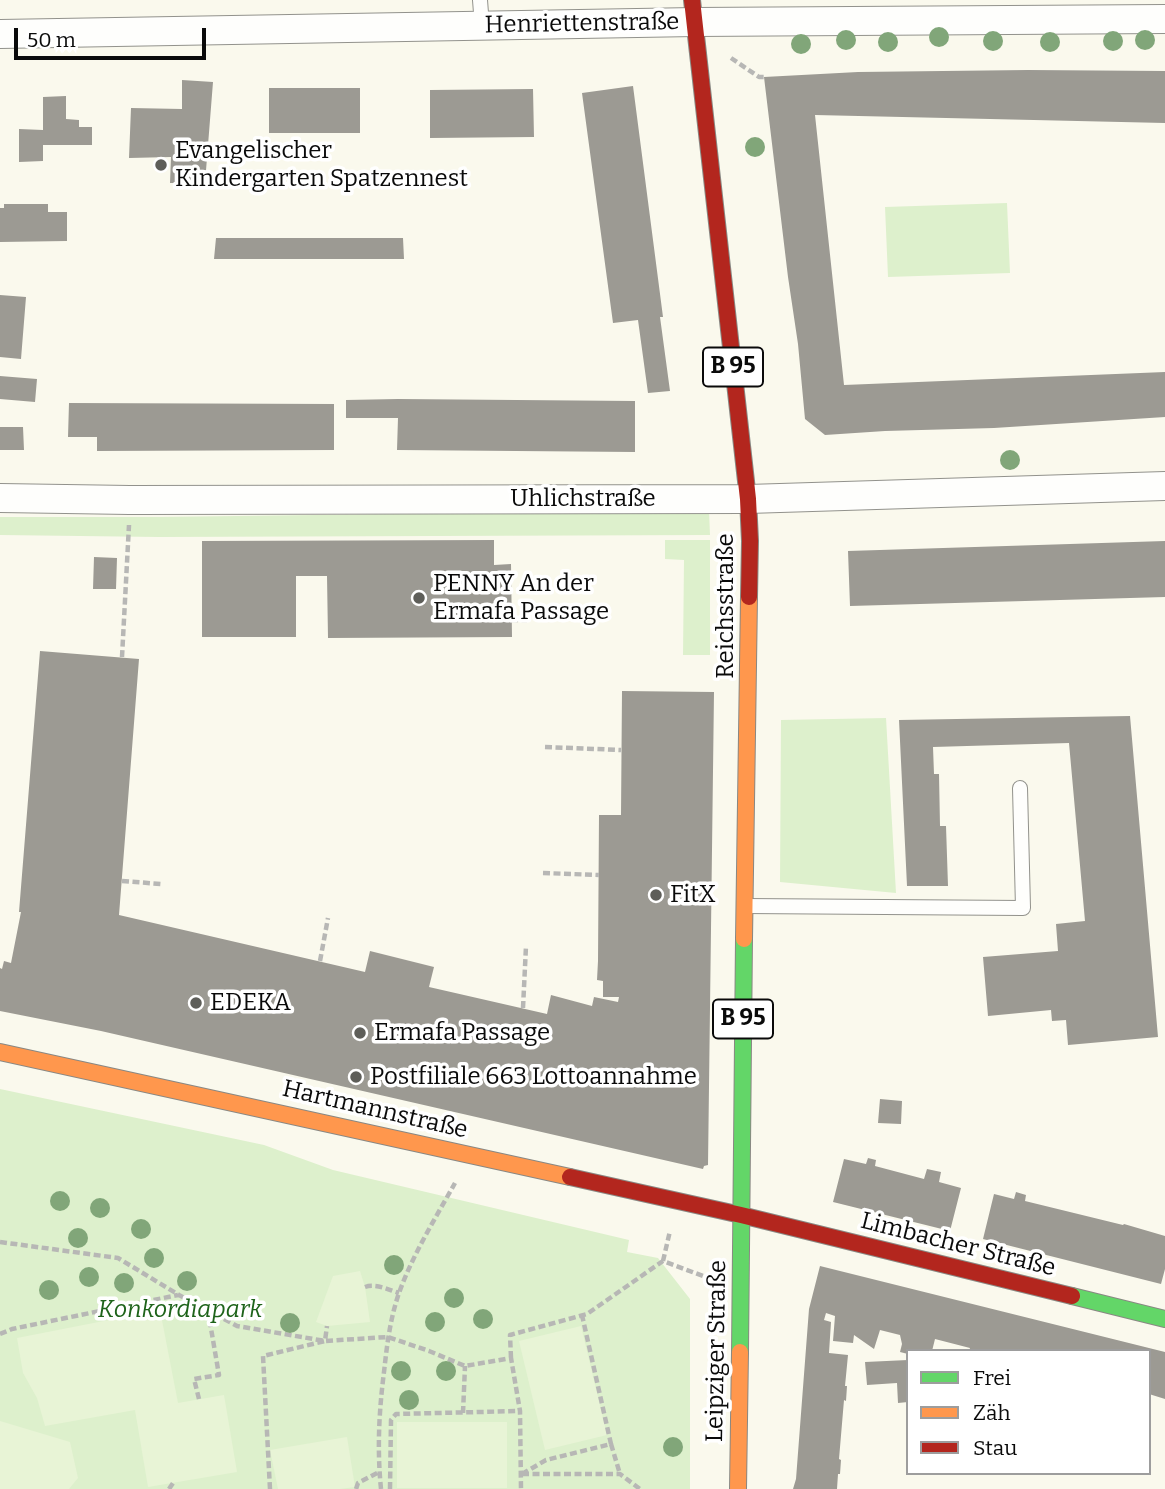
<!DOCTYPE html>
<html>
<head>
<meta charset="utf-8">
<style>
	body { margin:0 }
	#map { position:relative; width:1165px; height:1489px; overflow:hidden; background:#faf9ed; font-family:Bitter,serif }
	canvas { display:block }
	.legend { position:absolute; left:906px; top:1349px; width:245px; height:126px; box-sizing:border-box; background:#fff; border:2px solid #9d9d9d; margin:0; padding:9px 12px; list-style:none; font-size:21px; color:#0a0a0a }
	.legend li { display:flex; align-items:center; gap:14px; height:35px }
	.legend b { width:35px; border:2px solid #9d9d9d }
	.scale { position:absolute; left:14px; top:28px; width:192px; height:32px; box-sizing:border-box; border:4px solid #0a0a0a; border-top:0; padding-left:9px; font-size:21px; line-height:24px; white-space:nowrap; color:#0a0a0a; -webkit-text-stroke:5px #fff; paint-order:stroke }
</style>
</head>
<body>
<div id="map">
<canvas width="1165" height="1489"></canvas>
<ul class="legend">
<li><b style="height:9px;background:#63d668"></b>Frei</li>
<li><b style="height:9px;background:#ff974d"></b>Zäh</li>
<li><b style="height:9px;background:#b3261e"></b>Stau</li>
</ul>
<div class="scale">50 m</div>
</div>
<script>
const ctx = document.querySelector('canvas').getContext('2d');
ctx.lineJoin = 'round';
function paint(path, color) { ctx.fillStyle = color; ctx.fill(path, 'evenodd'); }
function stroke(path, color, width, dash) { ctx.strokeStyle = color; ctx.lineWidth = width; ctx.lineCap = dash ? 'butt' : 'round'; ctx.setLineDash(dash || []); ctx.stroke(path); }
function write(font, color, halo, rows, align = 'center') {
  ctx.font = font + ' Bitter,serif'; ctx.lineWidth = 7; ctx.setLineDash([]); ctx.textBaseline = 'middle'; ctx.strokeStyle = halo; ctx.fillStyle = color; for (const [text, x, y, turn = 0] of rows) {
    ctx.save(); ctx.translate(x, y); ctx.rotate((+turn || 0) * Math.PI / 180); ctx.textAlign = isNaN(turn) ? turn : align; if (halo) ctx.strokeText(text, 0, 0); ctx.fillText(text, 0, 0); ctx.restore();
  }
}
const green = new Path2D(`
	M1007,203L1010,273L888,277L885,207Z
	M709,510L710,535L159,537L0,535V517H159Z
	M665,540H710V655H683L684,560L665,559Z
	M886,718L896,893L780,882L781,720Z
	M0,1089L264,1145L333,1170L629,1240L627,1252L658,1258L690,1299V1489H0Z`);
const pitch = new Path2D(`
	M360,1271L365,1287L370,1322L327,1326L316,1322L333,1276Z
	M160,1310L178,1403L224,1395L237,1472L148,1487L135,1410L45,1426L37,1398L23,1373L17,1338Z
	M581,1326L607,1435L545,1450L519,1341Z
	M0,1421L70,1442L78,1478L69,1489H0Z
	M397,1422H507V1488H397Z
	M347,1437L355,1487L340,1489H278L270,1450Z`);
const building = new Path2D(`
	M1028,70L1165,71V123L815,115L844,385L1165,372V417L994,428L885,431L825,435L805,419L798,344L788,277L764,77L858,72Z
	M182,80L213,82L205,183H170L171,157L129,158L131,108L182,109Z
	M633,86L663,317H660L670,391L648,393L638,320L613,323L582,93Z
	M269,88H360V133H269Z
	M533,89L534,137L430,138V90Z
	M66,96V119L79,120V127H92V145H43V161L19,162V129L43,130V97Z
	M4,204H48V212H67V241L0,242V208H4Z
	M216,238H403L404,259H214Z
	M0,295L26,297L21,359L0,357Z
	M0,376L37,379L35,402L0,399Z
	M398,399L635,401V452L397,450L398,418H346V400Z
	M69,403L334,404V450L97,451V437H68Z
	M0,427H23L24,450H0Z
	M494,540V565L511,564L512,637L328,638L327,576H296V637H202V541Z
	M1165,541V597L850,606L848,551Z
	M94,557L117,558L116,589H93Z
	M40,651L139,659L119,915L365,972L370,951L434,967L429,987L547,1014L551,995L592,1006L594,997L618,1002L619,997H603V981L597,980L598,961L599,815H621L622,691L714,692L708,1165L704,1166L703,1169L101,1031L0,1011V968L2,969L4,961L11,963L21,912H19Z
	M1130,716L1158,1037L1068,1045L1066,1020L1052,1021L1051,1010L988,1016L983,957L1058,951L1056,924L1085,921L1069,743L933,747L934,774H939L940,826H946L948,886H907L899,720Z
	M880,1099L902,1101L901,1124L878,1123Z
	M868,1158L876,1160L875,1166L924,1179L927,1169L941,1172L939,1182L961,1188L950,1231L833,1202L844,1159L866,1164Z
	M1016,1192L1026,1195L1025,1201L1123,1225L1124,1224L1165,1236V1269L1161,1284L983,1239L994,1194L1014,1199Z
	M820,1266L1165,1352V1399L1149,1394V1351H969L970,1348L935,1339L932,1351H908V1354L900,1352L902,1344L900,1335L880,1330L874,1349L854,1335L853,1343L833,1341L835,1316L826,1313L824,1320L831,1322L829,1353L848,1355L845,1386H847L846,1401L844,1400L839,1459L841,1460L840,1474H838L837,1489H793L796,1479L809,1309Z
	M908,1360V1402L898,1403L897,1383L867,1385L865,1362Z`);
const path = new Path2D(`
	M731,58L759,77H764
	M511,620H527
	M122,657L129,525
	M545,747L621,750
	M543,873L599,875
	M122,881L161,884
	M320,961L328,918
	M523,1008L526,946
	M0,1242L118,1258L179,1295L237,1326L325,1341L388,1337L429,1351L465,1366L511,1358L520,1411L521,1489
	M663,1261L670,1231
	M365,1287C376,1283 389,1290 399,1293
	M0,1334L12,1329L178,1295
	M511,1358L510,1335L587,1314L663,1261L711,1279
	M199,1399L194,1379L219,1375L208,1311
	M463,1413L465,1366
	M611,1444L620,1474
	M522,1474L546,1460L611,1444L582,1315
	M522,1474H620L640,1489
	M169,1489L173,1483
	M270,1489L263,1356L325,1341L327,1326
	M356,1489L358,1483L379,1472
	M381,1489C377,1449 379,1411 384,1372C387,1345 390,1319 399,1293C413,1254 435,1219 455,1183
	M390,1489L391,1420L396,1414L520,1411`);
const lane = new Path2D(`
	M480,0L482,26
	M745,906L1023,908L1020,788`);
const street = new Path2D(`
	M0,34L695,22L1165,19
	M0,498L130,500L748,499L1165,486`);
const fast = new Path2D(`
	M1072,1296L1165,1319
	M740,1352L744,939`);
const slow = new Path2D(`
	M744,939L749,597
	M0,1052L570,1177
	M738,1489L740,1352`);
const jam = new Path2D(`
	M692,0L748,499L750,541L749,597
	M570,1177L741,1215L1072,1296`);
const trees = [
	[939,37],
	[846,40],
	[1145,40],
	[993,41],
	[1113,41],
	[888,42],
	[1050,42],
	[801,44],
	[755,147],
	[1010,460],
	[60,1201],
	[100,1208],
	[141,1229],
	[78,1238],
	[154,1258],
	[394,1265],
	[89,1277],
	[187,1281],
	[124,1283],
	[49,1290],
	[454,1298],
	[483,1319],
	[435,1322],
	[290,1323],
	[401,1371],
	[446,1371],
	[409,1400],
	[673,1447]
];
const markers = [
	[161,165,7,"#5e5e59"],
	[419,598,7,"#5e5e59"],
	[656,895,7,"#5e5e59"],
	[196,1003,7,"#5e5e59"],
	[360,1033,7,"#5e5e59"],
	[356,1077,7,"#5e5e59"]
];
const shields = [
	[733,367,60],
	[743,1019,60]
];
const shieldNames = [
	["B 95",733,367],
	["B 95",743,1019]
];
const streetNames = [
	["Henriettenstraße",582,24,-1],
	["Uhlichstraße",583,499],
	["Reichsstraße",726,606,-90],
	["Hartmannstraße",375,1110,13],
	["Limbacher Straße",958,1245,14],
	["Leipziger Straße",717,1351,-89]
];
const poiNames = [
	["Evangelischer",175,151],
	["Kindergarten Spatzennest",175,179],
	["PENNY An der",433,584],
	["Ermafa Passage",433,612],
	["FitX",670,895],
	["EDEKA",210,1003],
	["Ermafa Passage",374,1033],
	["Postfiliale 663 Lottoannahme",370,1077]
];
const parkNames = [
	["Konkordiapark",180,1310]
];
paint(green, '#ddf0cc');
paint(pitch, '#e8f4d6');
paint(building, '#9c9a93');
stroke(lane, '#92928c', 16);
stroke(street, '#92928c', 30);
stroke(fast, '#898883', 18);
stroke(slow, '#898883', 18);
stroke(jam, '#898883', 18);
stroke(path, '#b7b7b5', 4.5, [7, 3.5]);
stroke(lane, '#fefefc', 14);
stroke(street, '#fefefc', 28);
stroke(fast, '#63d668', 16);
stroke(slow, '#ff974d', 16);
stroke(jam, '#b3261e', 16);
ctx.fillStyle = '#81a679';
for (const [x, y] of trees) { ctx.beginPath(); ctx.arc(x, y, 10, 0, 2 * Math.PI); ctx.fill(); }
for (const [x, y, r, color] of markers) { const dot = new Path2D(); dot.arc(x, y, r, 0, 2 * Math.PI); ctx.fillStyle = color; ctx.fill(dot); stroke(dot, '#fff', 2.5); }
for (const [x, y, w] of shields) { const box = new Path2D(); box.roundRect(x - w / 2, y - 19.5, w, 39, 5); ctx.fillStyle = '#fff'; ctx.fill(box); stroke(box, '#0a0a0a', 2); }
write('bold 23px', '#0a0a0a', null, shieldNames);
write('24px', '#0a0a0a', '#fff', streetNames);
write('24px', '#0a0a0a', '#fff', poiNames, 'left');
write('italic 24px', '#1e631a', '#fff', parkNames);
</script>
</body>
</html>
